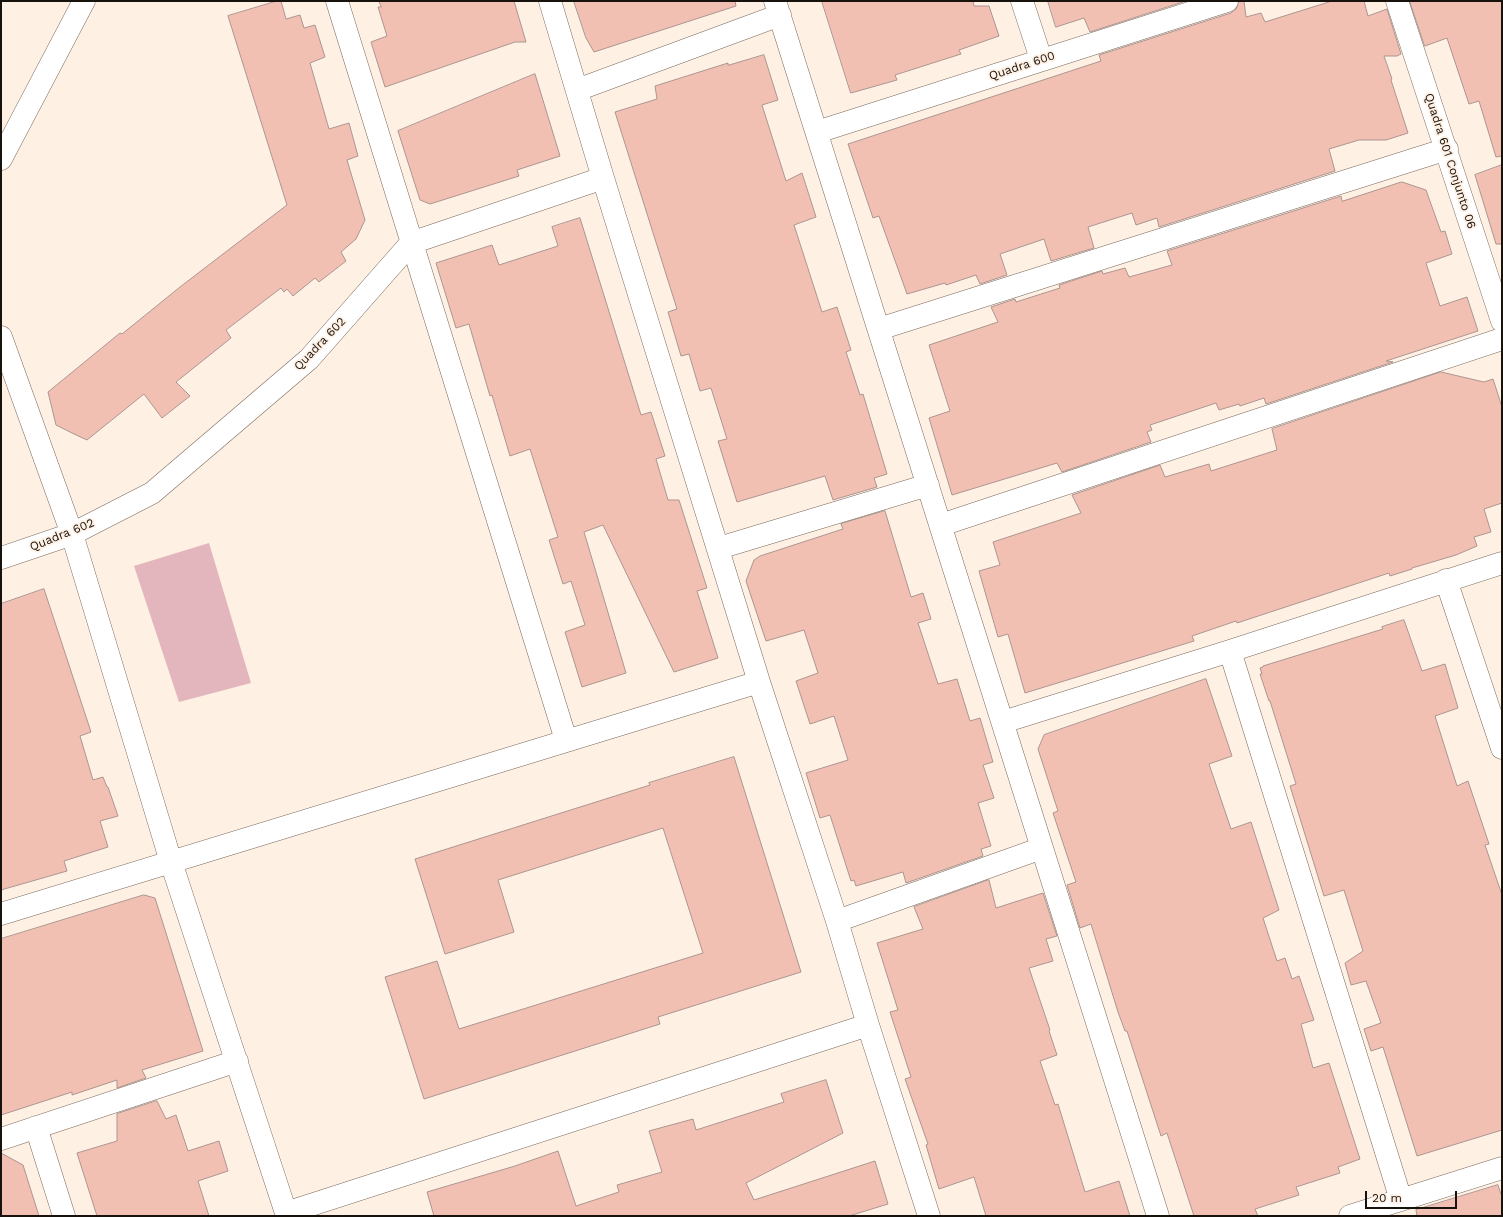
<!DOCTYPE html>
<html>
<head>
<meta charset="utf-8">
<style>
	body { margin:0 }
	#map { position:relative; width:1503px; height:1217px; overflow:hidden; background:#fff0e4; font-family:"Work Sans",sans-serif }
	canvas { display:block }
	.frame { position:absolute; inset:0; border:2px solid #18120d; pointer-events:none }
	.scale { position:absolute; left:1365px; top:1191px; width:92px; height:18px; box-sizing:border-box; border:2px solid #18120d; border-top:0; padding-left:5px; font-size:12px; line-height:14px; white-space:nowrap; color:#18120d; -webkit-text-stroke:3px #fff0e4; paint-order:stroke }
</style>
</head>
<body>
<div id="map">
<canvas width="1503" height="1217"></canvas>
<div class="frame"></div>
<div class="scale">20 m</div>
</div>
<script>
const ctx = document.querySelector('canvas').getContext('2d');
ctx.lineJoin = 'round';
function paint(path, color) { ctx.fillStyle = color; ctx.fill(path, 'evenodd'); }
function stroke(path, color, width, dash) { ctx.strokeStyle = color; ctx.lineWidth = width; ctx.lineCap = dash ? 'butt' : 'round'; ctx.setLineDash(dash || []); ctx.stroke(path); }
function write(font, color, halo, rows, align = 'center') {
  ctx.font = font + ' "Work Sans",sans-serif'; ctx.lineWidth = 3.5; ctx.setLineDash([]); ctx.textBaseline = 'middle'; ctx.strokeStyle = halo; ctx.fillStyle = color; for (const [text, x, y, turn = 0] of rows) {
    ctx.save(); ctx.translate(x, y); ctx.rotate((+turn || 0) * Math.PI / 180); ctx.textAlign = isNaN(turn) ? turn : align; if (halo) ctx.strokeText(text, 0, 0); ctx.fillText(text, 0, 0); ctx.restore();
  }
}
const green = new Path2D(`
	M209,543L251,683L179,702L134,566Z`);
const building = new Path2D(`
	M277,1H281L286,19L300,15L304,28L315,25L325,57L310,63L329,129L349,123L358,156L347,160L365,220L356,239L341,252L346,261L319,282L315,278L293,296L287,289L284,292L281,288L226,330L231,338L176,382L190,396L162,418L144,394L87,440L72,433L56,425L48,392L120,333L122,334L180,287L287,205L228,16Z
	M379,1H514L526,42H515L385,87L371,42L387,36L378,7H381Z
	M574,1H735L736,6L594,52L586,38Z
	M822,1H973L974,6H989L999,36L959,50L961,54L895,75L897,80L851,93Z
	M1048,1H1186L1090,32L1084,18L1056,27Z
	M1239,1H1244L1246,17L1261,13L1265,22L1332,1H1364L1368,16L1387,9L1401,54L1397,56H1384L1392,79L1391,80L1408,133L1386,140H1359L1329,149L1335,171L1159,227L1157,218L1136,225L1132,213L1088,227L1094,248L1051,261L1044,239L1000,254L1007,275L980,284L976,275L946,285L945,283L907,294L879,216L873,218L848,144L1101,61L1099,55L1231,13L1236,9Z
	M1410,1H1502V156L1496,157L1479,101L1469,104L1447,38L1425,46Z
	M764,55L778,100L762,105L786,181L802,173L816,217L794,225L822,312L837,307L851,350L846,352L860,395L863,394L887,474L874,478L877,487L833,500L825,476L737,502L718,441L727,439L711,388L700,391L689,354L681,356L668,312L677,309L615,112L657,99L655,86L728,63V65Z
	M535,74L560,156L517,170L519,176L430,204L420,200L398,131Z
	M1502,165V244H1496L1475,175Z
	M1402,182L1426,190L1441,232L1445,231L1452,254L1426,263L1440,306L1467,297L1478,331L1386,361L1393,362L1266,404L1264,398L1240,406L1239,404L1219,410L1216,403L1150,425L1152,430L1147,432L1151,442L1062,472L1057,463L952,495L929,418L950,411L929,345L998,322L991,307L1015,299L1016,302L1060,288L1059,285L1102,271L1103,274L1125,268L1129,277L1172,265L1167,251L1341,196L1342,201Z
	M580,218L641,415L651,412L665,456L656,459L668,500H679L707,588L697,591L718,658L674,672L603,525L584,532L626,673L582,687L565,632L585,625L571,581L563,584L549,540L558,537L530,449L510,456L492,395L490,396L469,324L456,328L436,263L492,245L499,265L558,246L552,227Z
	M1441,372L1484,382L1493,379L1502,407V503L1484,509L1491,532L1474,537L1477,546L1456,555L1412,568V569L1390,576L1389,573L1237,623L1236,621L1192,636L1194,641L1025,693L1008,634L998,637L979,571L1000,565L993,542L1081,513L1072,495L1160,465L1165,477L1209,464L1211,471L1277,450L1272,429Z
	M885,511L911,597L923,593L931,619L918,623L938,684L957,679L970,721L980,718L993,762L983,765L994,798L978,803L991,846L981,849L983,856L906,883L903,872L856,886L854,880L851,881L830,815L820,818L806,773L848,760L834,716L810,724L796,681L818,673L804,630L766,641L746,581L754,560L760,556L843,529L841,524Z
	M44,589L91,732L80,736L93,780L103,777L107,787H108L118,816L100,821L108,847L64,861L67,871L1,890V604Z
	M1404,620L1422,671L1445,664L1458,708L1435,716L1457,786L1468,781L1489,844L1485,845L1502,895V1130L1417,1156L1383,1047L1371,1051L1364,1029L1381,1023L1366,981L1351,985L1345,963L1363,951L1344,890L1324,896L1290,786L1296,784L1270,701H1269L1260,674H1262L1260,668L1263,667V666L1383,629L1382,627Z
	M1206,679L1232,756L1209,764L1231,829L1251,822L1279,910L1263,918L1277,961L1285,958L1292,979L1299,976L1314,1020L1301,1024L1313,1068L1329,1063L1360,1159L1338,1167L1340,1173L1296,1187L1299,1195L1255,1209L1258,1216H1194L1167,1133L1161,1136L1127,1031H1125L1118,1012L1091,924L1080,928L1067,885L1076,882L1053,813L1058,811L1038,749L1044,735Z
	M734,757L801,972L658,1017L660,1024L424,1099L385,977L437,961L459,1029L703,953L663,828L498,880L514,932L445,954L415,859L650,785L649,783Z
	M989,880L996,908L1043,893L1057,936L1046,939L1053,961L1029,968L1050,1030L1049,1031L1057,1055L1040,1061L1055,1105L1058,1104L1085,1192L1119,1181L1130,1216H986L974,1177L939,1189L926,1145L928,1144L905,1079L911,1077L890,1012L898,1010L877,943L923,929L914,907Z
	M144,895L155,898L203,1051L142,1070L146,1078L117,1088V1080L72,1095V1092L1,1115V939Z
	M826,1080L843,1133L746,1183L754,1200L875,1161L888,1204L849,1216H434L427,1192L515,1166L558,1151L576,1206L619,1192L617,1185L662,1172L649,1131L693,1119L696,1130L784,1102L781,1094Z
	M157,1101L166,1119L176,1115L188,1151L219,1141L228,1171L198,1181L209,1216H97L77,1153L117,1141V1114Z
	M1,1153L23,1165L39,1216H1Z
	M1498,1185L1502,1197V1216H1417L1416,1210Z`);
const minor = new Path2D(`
	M337,1L566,740
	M550,1L603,178L759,682L837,921L868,1025L929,1216
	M775,1L1158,1216
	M1022,1L1041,59
	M1397,1L1502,321
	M577,90L780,15
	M817,132L1227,1
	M411,243L603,178
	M879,329L1447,149
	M1,337L72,534L171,862L287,1216
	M941,525L1502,339
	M719,548L928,485
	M1,558L72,534L152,493L309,359L411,243
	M1446,580L1502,748
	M1230,651L1401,1200
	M1003,722L1230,651L1502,563
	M1,914L759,682
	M837,921L1042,848
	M36,1127L64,1216
	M1,1139L237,1061
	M286,1213L868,1025
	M1350,1216L1502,1168`);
const major = new Path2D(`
	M1,159L84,1`);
const streetNames = [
	["Quadra 600",1022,66,-18],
	["Quadra 601 Conjunto 06",1450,161,72],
	["Quadra 602",320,344,-46],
	["Quadra 602",62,535,-22]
];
paint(green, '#e3b5bc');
paint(building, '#f2c0b3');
stroke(building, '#ac9590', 1);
stroke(minor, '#7a6a5d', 23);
stroke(major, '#7a6a5d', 23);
stroke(minor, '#fff', 22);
stroke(major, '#fff', 22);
write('12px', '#18120d', '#fff0e4', streetNames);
</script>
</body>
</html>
